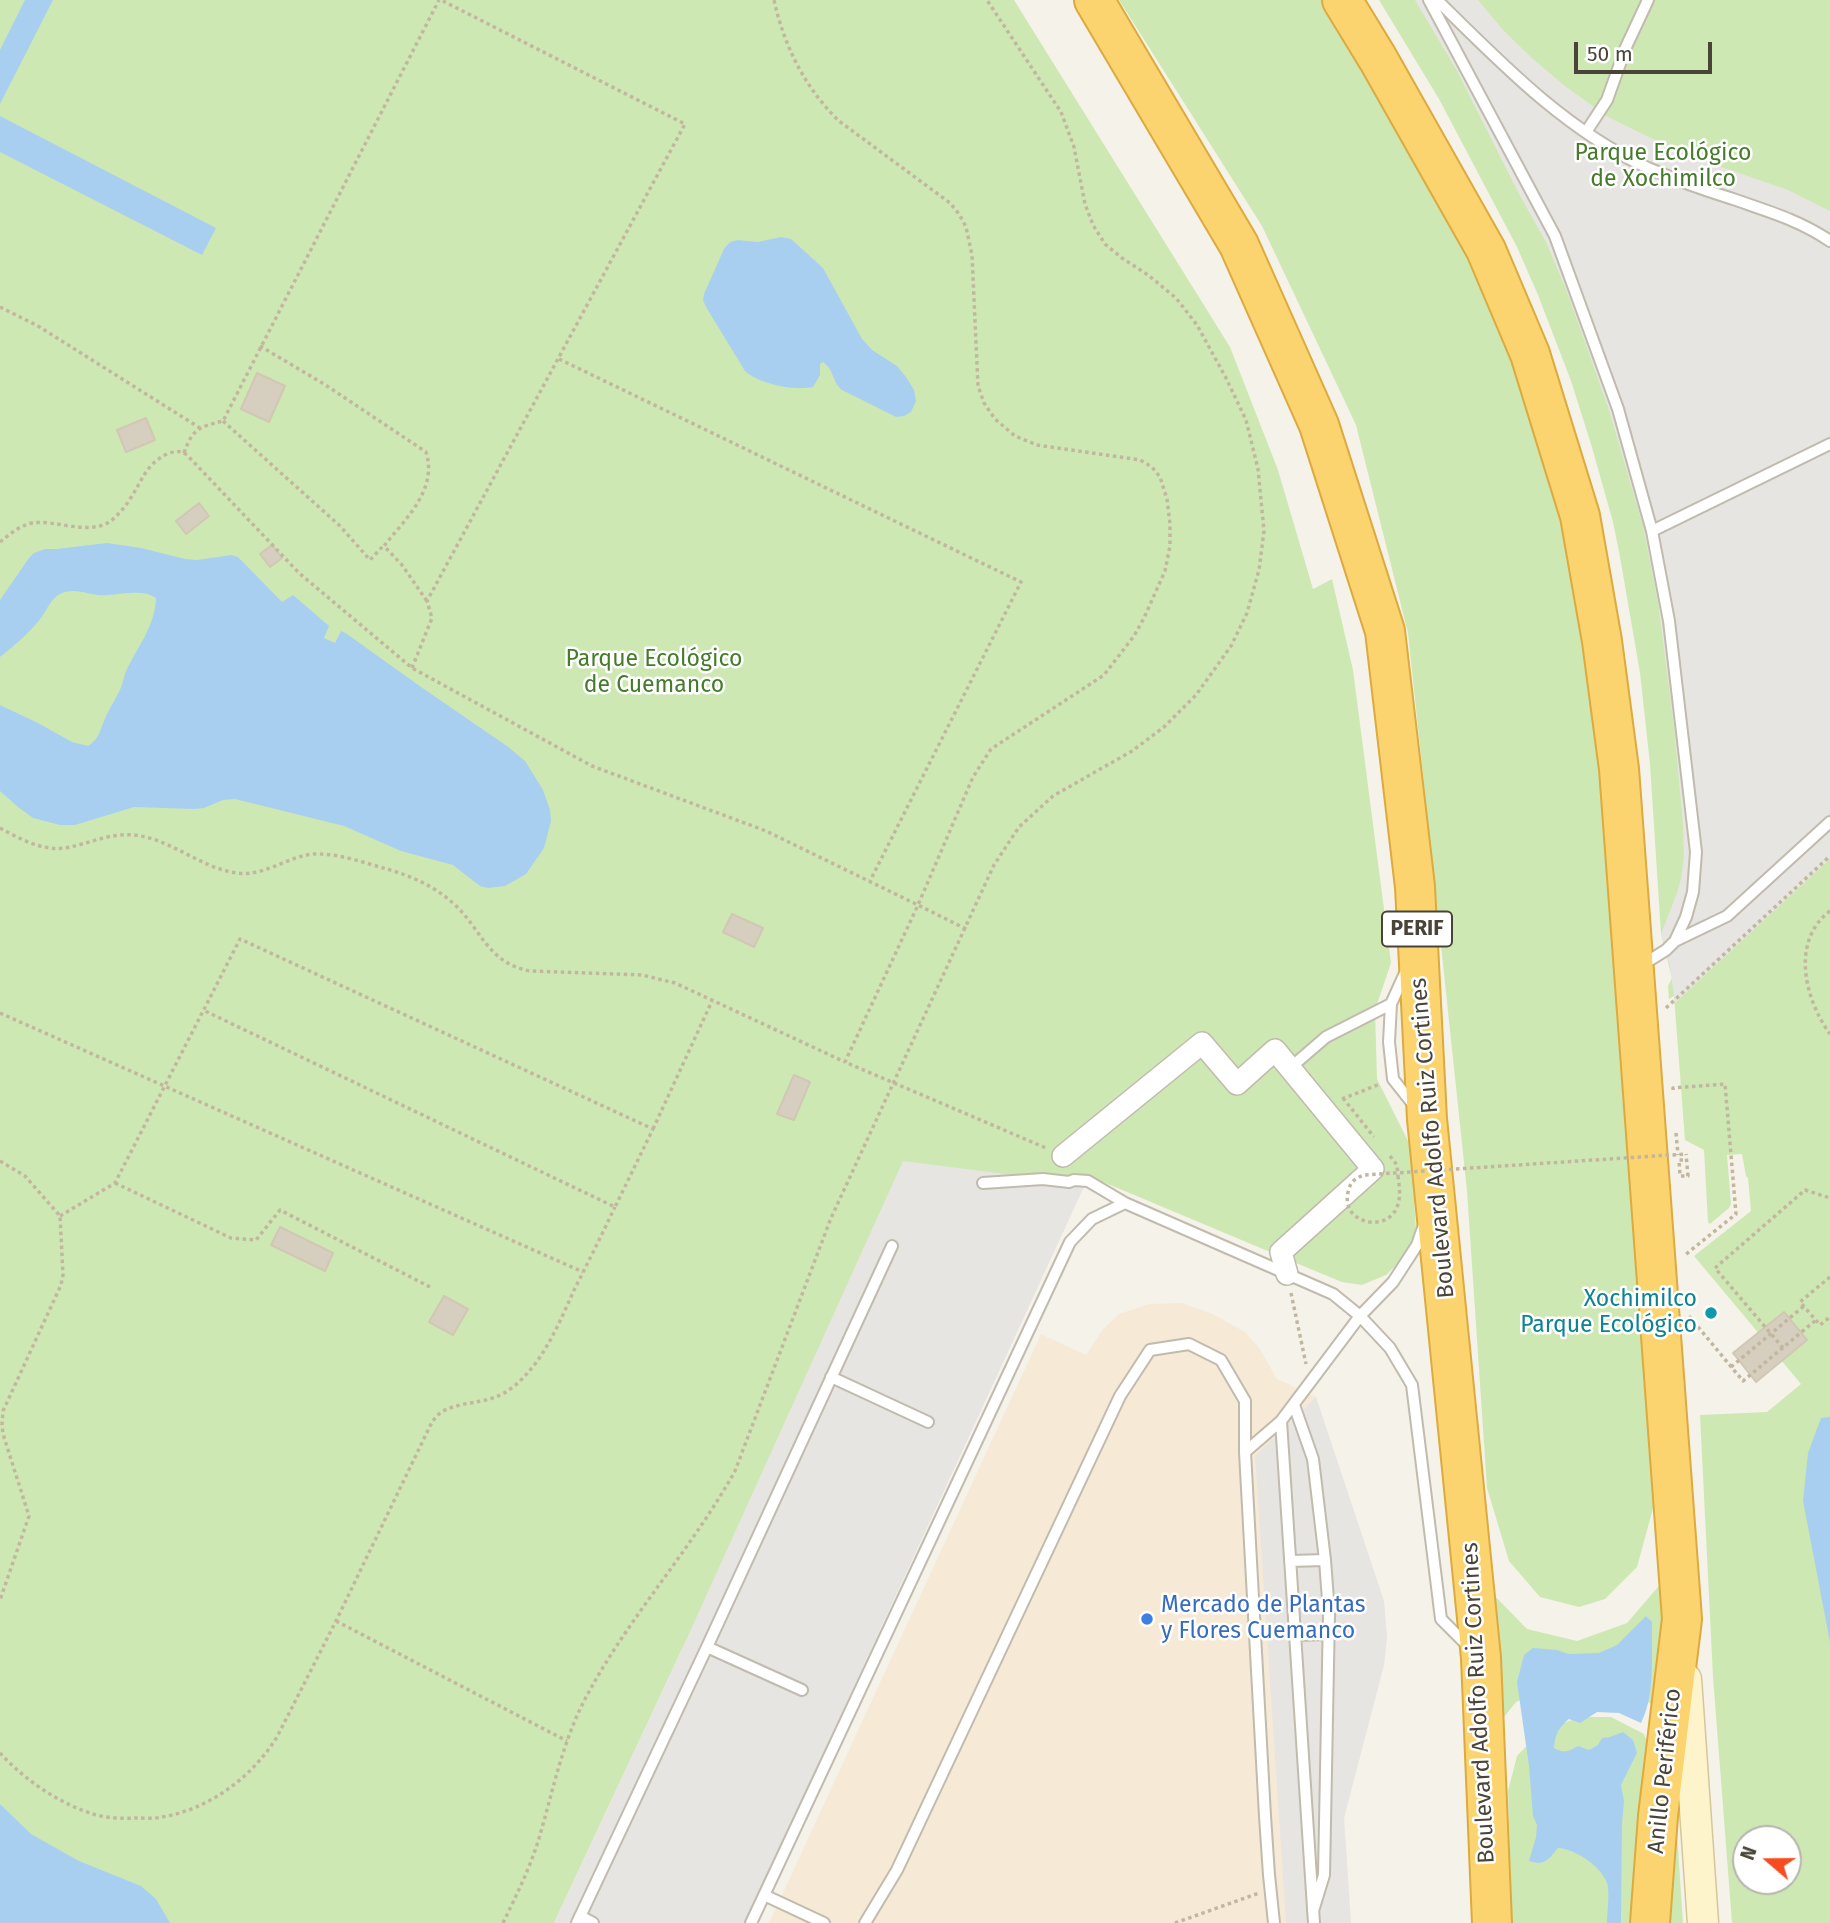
<!DOCTYPE html>
<html>
<head>
<meta charset="utf-8">
<style>
	body { margin:0 }
	#map { position:relative; width:1830px; height:1923px; overflow:hidden; background:#f5f2ea; font-family:"Fira Sans",sans-serif }
	canvas { display:block }
	.north { position:absolute; left:1732px; top:1825px; width:70px; height:70px; box-sizing:border-box; background:#fff; border:2px solid #b6b4af; border-radius:50%; rotate:290deg; font-size:19px; font-weight:700; line-height:28px; text-align:center; color:#494338 }
	.north::after { content:''; display:block; margin:auto; width:24px; height:32px; background:#f64c20; clip-path:polygon(50% 0,100% 100%,50% 72%,0 100%) }
	.scale { position:absolute; left:1574px; top:42px; width:138px; height:32px; box-sizing:border-box; border:4px solid #494338; border-top:0; padding-left:9px; font-size:21px; line-height:24px; white-space:nowrap; color:#494338; -webkit-text-stroke:5px #fff; paint-order:stroke }
</style>
</head>
<body>
<div id="map">
<canvas width="1830" height="1923"></canvas>
<div class="north">N</div>
<div class="scale">50 m</div>
</div>
<script>
const ctx = document.querySelector('canvas').getContext('2d');
ctx.lineJoin = 'round';
function paint(path, color) { ctx.fillStyle = color; ctx.fill(path, 'evenodd'); }
function stroke(path, color, width, dash) { ctx.strokeStyle = color; ctx.lineWidth = width; ctx.lineCap = dash ? 'butt' : 'round'; ctx.setLineDash(dash || []); ctx.stroke(path); }
function write(font, color, halo, rows, align = 'center') {
  ctx.font = font + ' "Fira Sans",sans-serif'; ctx.lineWidth = 5; ctx.setLineDash([]); ctx.textBaseline = 'middle'; ctx.strokeStyle = halo; ctx.fillStyle = color; for (const [text, x, y, turn = 0] of rows) {
    ctx.save(); ctx.translate(x, y); ctx.rotate((+turn || 0) * Math.PI / 180); ctx.textAlign = isNaN(turn) ? turn : align; if (halo) ctx.strokeText(text, 0, 0); ctx.fillText(text, 0, 0); ctx.restore();
  }
}
const commercial = new Path2D(`
	M1181,1303L1211,1313L1245,1332L1260,1349L1277,1379L1316,1397L1384,1601L1387,1638L1384,1665L1344,1818L1351,1923H769L1041,1334L1086,1355L1103,1329L1119,1314L1149,1304Z`);
const green = new Path2D(`
	M0,0H1014L1230,347L1278,470L1313,589L1332,579L1353,670L1391,963L1375,1010L1377,1079L1411,1147L1416,1231L1409,1246L1399,1262L1386,1275L1362,1285L1342,1282L1320,1273L1089,1176L1069,1182L683,1647L554,1923H0Z
	M1119,0H1324L1486,266L1575,527L1609,780L1664,1468L1637,1567L1605,1599L1579,1607L1540,1597L1509,1561L1487,1488L1467,1191L1408,633L1356,425L1262,226Z
	M1379,0H1830V1923H1732L1713,1677L1700,1415L1767,1412L1801,1384L1694,1256L1751,1211L1748,1178L1746,1176L1742,1154L1727,1155L1731,1204L1729,1208L1710,1224L1708,1222L1704,1150L1685,1140L1674,996L1669,999L1668,986L1672,978L1661,934L1650,764L1640,673L1620,557L1613,522L1591,444L1571,381L1538,295L1517,247L1439,99ZM1746,1839H1788V1881H1746Z
	M1664,1580L1669,1714L1615,1684L1562,1683L1516,1702L1500,1722L1491,1592L1527,1629L1577,1641L1627,1623Z
	M1581,1717H1611L1644,1734L1676,1818L1683,1923H1512L1508,1791L1517,1756L1542,1730Z`);
const parking = new Path2D(`
	M1415,0H1478L1504,31L1533,59L1565,86L1608,117L1681,153L1788,190L1830,211V859L1675,1003L1670,966L1661,934L1677,893L1681,879L1684,857L1683,823L1674,727L1658,602L1643,526L1608,407L1566,289L1546,242L1518,192L1456,69Z
	M903,1161L1068,1182L1089,1176L745,1923H554L683,1647Z
	M1316,1397L1384,1601L1387,1638L1384,1665L1344,1818L1351,1923H1286L1255,1456Z`);
const water = new Path2D(`
	M25,0H53L0,104V50Z
	M0,116L216,228L202,255L0,152Z
	M781,237L791,239L823,268L862,339L872,350L897,366L906,377L914,390L916,401L911,412L904,416L896,417L842,390C832,382 834,369 823,362L820,364V375L813,387C794,391 759,384 745,371L706,307L703,300L704,294L724,249L730,242L738,240L758,242Z
	M107,543L141,548L185,559L197,560L232,555L238,557L282,602L293,595L329,626L324,638L335,643L341,631L347,634L421,687L507,746L525,761L543,790L550,810L551,821L544,848L526,874L505,886L488,888L480,886L453,865L401,851L344,826L235,799L223,800L204,808L194,809L134,807L75,825H60L33,818L18,807L0,791V705L38,723L72,742L88,746C100,739 101,726 107,714C111,706 116,698 120,690C123,683 124,675 127,669C139,645 155,625 156,598C143,589 123,594 108,595C93,597 79,588 65,592C53,595 49,606 43,615C31,632 16,644 0,657V600L29,558L34,553L45,549H57Z
	M1830,1417V1642L1803,1501L1808,1453L1821,1418Z
	M1646,1616L1652,1622C1651,1656 1656,1693 1641,1723L1619,1713L1597,1712L1580,1723L1569,1719C1559,1727 1555,1734 1554,1748C1564,1754 1570,1751 1578,1746L1589,1750L1598,1745L1602,1738L1610,1737L1623,1732L1633,1740L1637,1753L1621,1785L1624,1801L1622,1824L1621,1923H1607C1607,1913 1610,1892 1607,1883C1601,1866 1575,1849 1558,1848C1548,1860 1545,1866 1529,1861L1536,1837L1537,1825L1533,1816L1529,1766L1517,1682L1524,1655L1533,1648L1557,1650L1569,1654L1599,1653L1617,1645Z
	M0,1804L31,1834L79,1861L141,1886L156,1899L170,1923H0Z`);
const building = new Path2D(`
	M257,373L285,386L269,422L241,409Z
	M146,418L155,440L126,452L117,430Z
	M199,503L209,516L186,534L176,521Z
	M272,545L282,558L270,567L260,554Z
	M732,914L763,928L754,947L723,932Z
	M794,1075L810,1082L794,1120L777,1114Z
	M280,1227L333,1253L325,1271L271,1245Z
	M444,1296L468,1309L453,1335L429,1322Z
	M1784,1312L1807,1340L1756,1382L1733,1353Z`);
const path = new Path2D(`
	M0,307L38,326L200,428
	M260,346L324,384L426,452C438,490 405,519 384,546L402,565L427,601
	M559,359L1021,582L870,881
	M223,421L340,526L370,560L383,546
	M184,453C193,428 199,427 223,421L439,0
	M0,542C10,534 19,526 32,523C55,519 91,537 112,520C119,514 125,507 130,499C142,481 146,464 167,454C175,451 180,450 187,455L299,573L412,668L592,766L766,831L918,905L973,777L991,749L1104,675L1134,636L1144,618L1165,571L1170,546V524L1167,499L1160,477L1152,467L1140,460L1037,445L1015,436L995,419L984,403L978,386L972,255L966,227L959,214L950,203L839,121C805,88 784,46 774,0
	M412,668L432,618L427,601L685,124L441,0
	M0,828C20,839 42,851 65,848C88,844 109,833 133,835C170,838 200,868 237,873C264,877 288,856 314,854C338,853 365,863 387,869C411,876 434,886 453,903C481,928 487,963 530,971L642,975L675,983L845,1062
	M1830,911C1790,941 1805,1000 1830,1034
	M966,929L918,905L845,1062L1046,1148
	M1666,1008L1830,856
	M0,1013L583,1272
	M1673,1090V1088L1725,1084L1736,1214L1685,1255
	M1343,1098L1374,1137
	M1342,1099L1380,1084
	M653,1129L712,1001
	M1676,1133L1678,1155
	M1390,1156L1397,1165L1398,1176
	M1683,1160H1679L1680,1176H1688L1686,1154
	M0,1161L25,1176L60,1216L63,1275L61,1285L3,1411L2,1425L3,1434L29,1516L0,1600
	M115,1183L231,1238L256,1240L280,1210L432,1288
	M60,1216L115,1183L240,939L653,1129L615,1207L203,1010
	M1830,1277L1800,1302L1820,1325L1830,1317
	M1291,1293L1306,1364
	M1689,1316L1743,1381L1816,1320
	M1783,1348L1715,1268L1805,1190L1830,1198
	M1731,1367L1804,1306
	M336,1621L567,1741
	M0,1753C25,1780 58,1803 93,1814C106,1818 122,1819 136,1818C144,1818 154,1819 162,1817C210,1809 252,1777 277,1737L336,1621L432,1422C435,1418 439,1413 443,1411C467,1399 489,1406 513,1387C544,1362 559,1323 575,1288C589,1261 602,1234 615,1207
	M503,1923C517,1894 531,1866 540,1835C553,1790 562,1745 583,1703C625,1621 690,1552 735,1471L831,1218L994,865L1019,827L1053,796L1132,751L1164,727L1196,695L1231,646L1247,613L1259,570L1264,531L1258,469L1246,420L1226,378L1197,325L1176,298L1148,275L1122,258L1105,244L1093,225L1085,204L1074,147L1061,112L987,0
	M1175,1923L1259,1893`);
const lane = new Path2D(`
	M1429,0L1555,236L1618,409L1652,531L1669,621L1696,852L1693,892L1686,917L1675,941
	M1437,0C1501,63 1565,130 1648,168C1676,180 1704,190 1733,199C1767,211 1799,220 1830,241
	M1586,132L1607,100L1626,47L1648,0
	M1652,531L1830,444
	M1642,965L1666,950L1675,941L1727,916L1830,822
	M1406,971L1391,1004L1389,1042L1393,1079L1416,1108
	M1290,1068L1326,1037L1391,1004
	M983,1183L1043,1179L1069,1182L1074,1180L1088,1181L1125,1203L1333,1294L1360,1316L1390,1348L1412,1385L1441,1619L1469,1647
	M831,1377L928,1422
	M1294,1405L1313,1459L1325,1560L1329,1613L1324,1875L1313,1911
	M1281,1421L1314,1923
	M1245,1452L1281,1421L1360,1316L1393,1282L1417,1245L1424,1225
	M1290,1561L1325,1560
	M1295,1635L1328,1634
	M707,1647L802,1690
	M764,1895L824,1923
	M580,1916L593,1923
	M577,1923L707,1647L892,1246
	M751,1923L1070,1242L1092,1219L1125,1203
	M865,1923L897,1870L1120,1396L1150,1350L1189,1344L1221,1360L1245,1401V1452L1265,1816L1269,1875L1274,1923`);
const street = new Path2D(`
	M1063,1156L1202,1043L1237,1084L1275,1050L1373,1169L1281,1252L1287,1274`);
const secondary = new Path2D(`
	M1686,1679L1703,1923`);
const highway = new Path2D(`
	M1094,0L1239,245L1319,425L1385,631L1415,887L1427,1119L1481,1658L1492,1923
	M1342,0L1378,59L1486,250L1530,354L1580,516L1602,641L1619,769L1682,1619L1658,1816L1650,1923`);
const pathBridge = new Path2D(`
	M1398,1176C1399,1185 1401,1195 1398,1204C1390,1235 1337,1224 1349,1189C1351,1181 1356,1178 1364,1175L1686,1154`);
const markers = [
	[1711,1313,7,"#0f9aa8"],
	[1147,1619,7,"#3f7fe0"]
];
const shields = [
	[1417,929,70]
];
const shieldNames = [
	["PERIF",1417,929]
];
const parkNames = [
	["Parque Ecológico",1663,154],
	["de Xochimilco",1663,180],
	["Parque Ecológico",654,660],
	["de Cuemanco",654,686]
];
const streetNames = [
	["Boulevard Adolfo Ruiz Cortines",1433,1138,-95],
	["Boulevard Adolfo Ruiz Cortines",1479,1703,-93],
	["Anillo Periférico",1665,1771,-84]
];
const cultureNames = [
	["Xochimilco",1697,1300],
	["Parque Ecológico",1697,1326]
];
const shopNames = [
	["Mercado de Plantas",1161,1606],
	["y Flores Cuemanco",1161,1632]
];
paint(commercial, '#f6ead7');
paint(green, '#cee8b4');
paint(parking, '#e7e5e2');
paint(water, '#a9cff0');
paint(building, '#d6cfc0');
stroke(building, '#d1c7b3', 2);
stroke(lane, '#c0bbad', 14);
stroke(street, '#c0bbad', 24);
stroke(secondary, '#d4c79b', 33);
stroke(highway, '#dcaa3e', 42);
stroke(path, '#c2b79e', 3.5, [3.5, 3.5]);
stroke(lane, '#fff', 10);
stroke(street, '#fff', 21);
stroke(secondary, '#fef4cc', 30);
stroke(highway, '#fbd46f', 38);
stroke(pathBridge, '#c2b79e', 3.5, [3.5, 3.5]);
for (const [x, y, r, color] of markers) { const dot = new Path2D(); dot.arc(x, y, r, 0, 2 * Math.PI); ctx.fillStyle = color; ctx.fill(dot); stroke(dot, '#fff', 2.5); }
for (const [x, y, w] of shields) { const box = new Path2D(); box.roundRect(x - w / 2, y - 17.5, w, 35, 5); ctx.fillStyle = '#fff'; ctx.fill(box); stroke(box, '#494338', 2); }
write('bold 21px', '#494338', null, shieldNames);
write('23px', '#457b2b', '#fff', parkNames);
write('23px', '#494338', '#fff', streetNames);
write('23px', '#0d838f', '#fff', cultureNames, 'right');
write('23px', '#366cbe', '#fff', shopNames, 'left');
</script>
</body>
</html>
